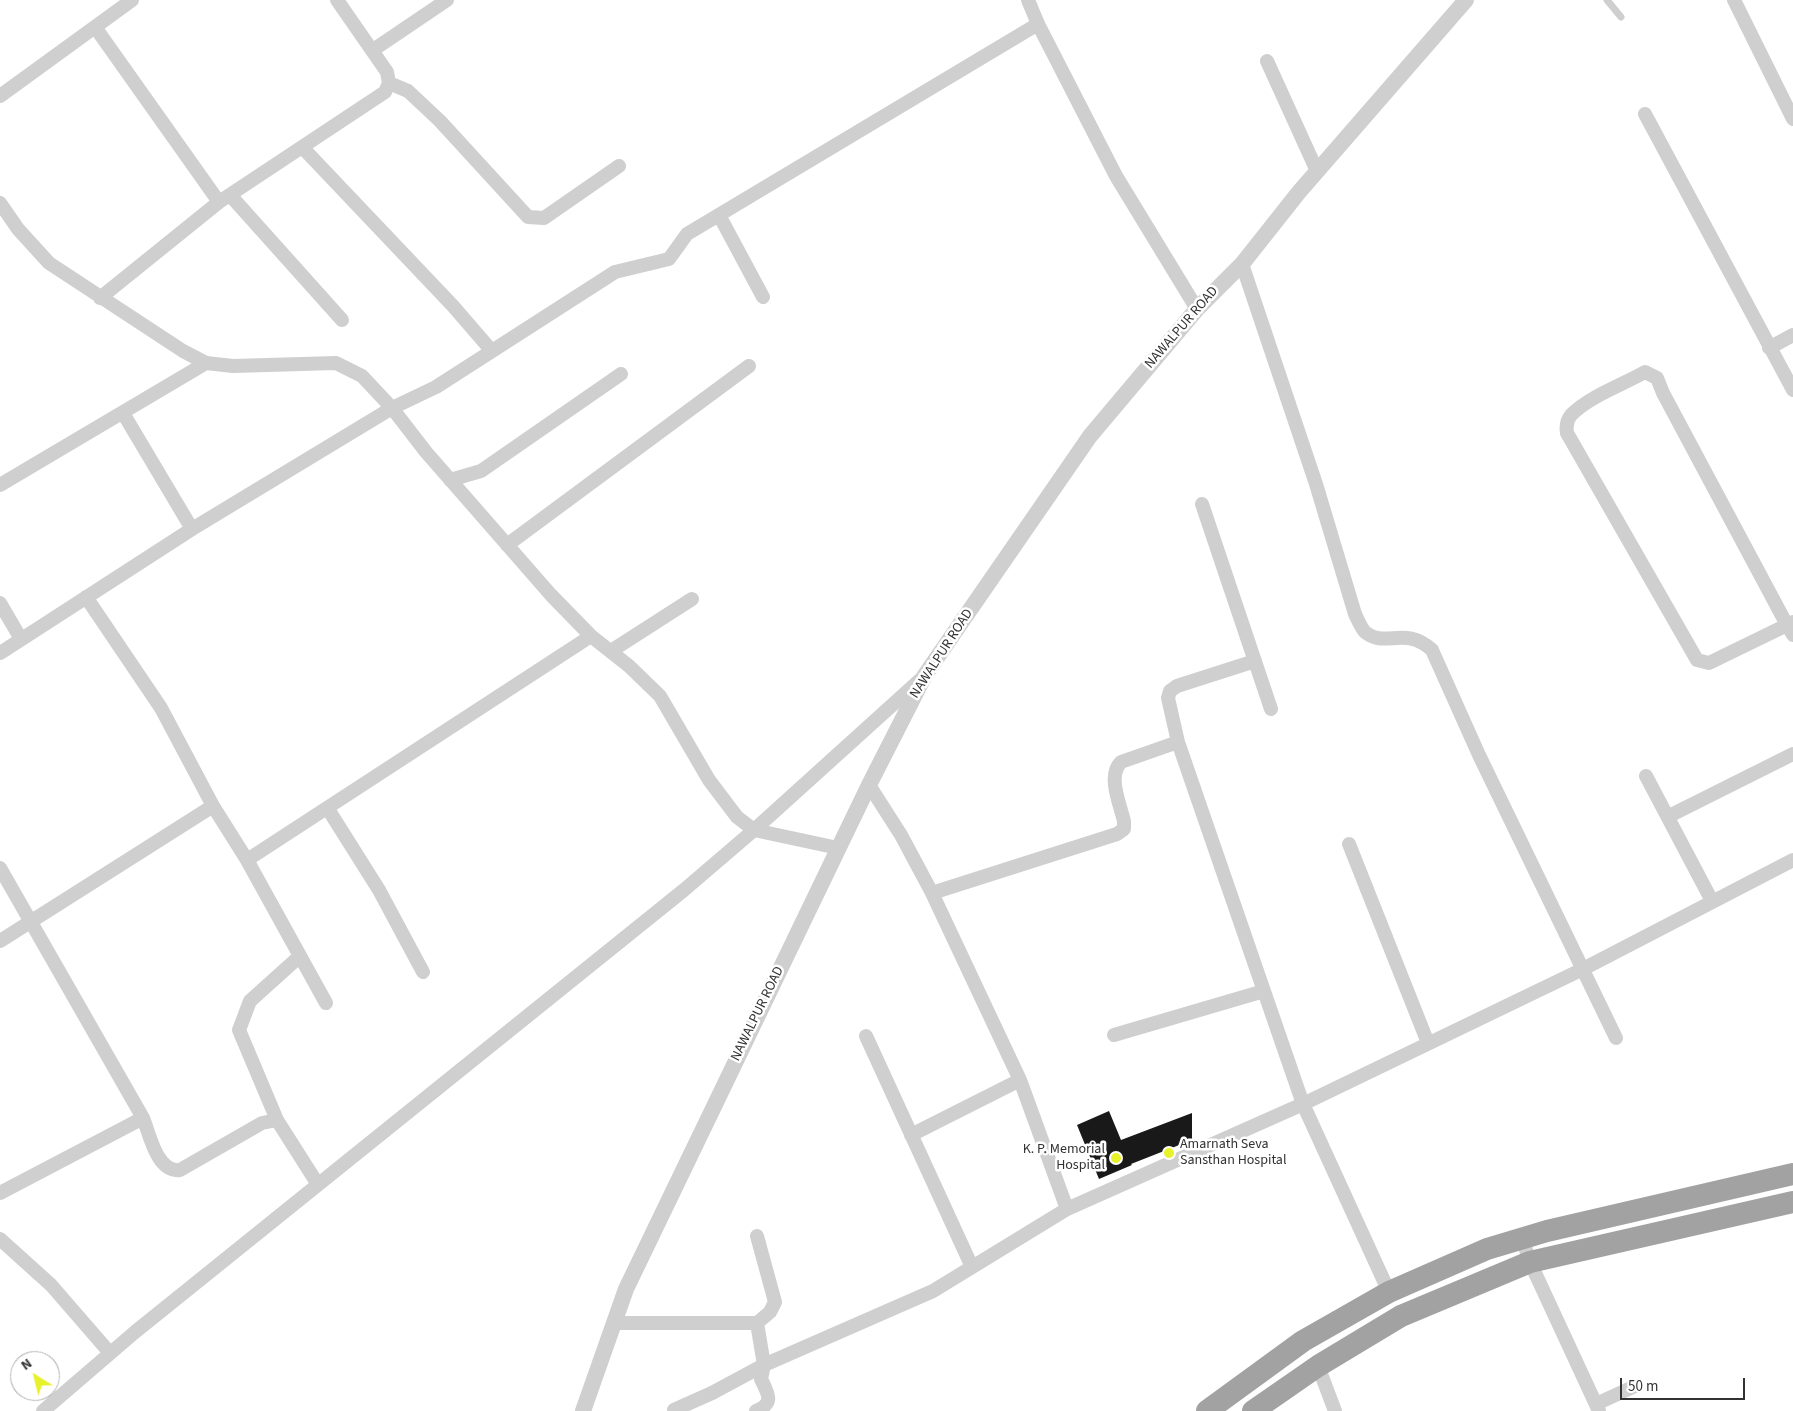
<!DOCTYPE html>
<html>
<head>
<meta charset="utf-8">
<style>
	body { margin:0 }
	#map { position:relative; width:1793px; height:1411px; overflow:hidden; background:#fff; font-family:"Source Sans 3",sans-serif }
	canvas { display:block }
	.north { position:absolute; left:10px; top:1351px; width:50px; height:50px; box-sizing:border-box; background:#fff; border:1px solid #adadad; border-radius:50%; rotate:324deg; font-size:14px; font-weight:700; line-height:20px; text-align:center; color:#323232 }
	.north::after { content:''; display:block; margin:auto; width:18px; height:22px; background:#e7f22b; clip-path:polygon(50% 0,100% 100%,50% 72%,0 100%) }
	.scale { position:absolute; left:1620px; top:1378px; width:125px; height:22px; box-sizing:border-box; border:2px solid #323232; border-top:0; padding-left:6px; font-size:15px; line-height:18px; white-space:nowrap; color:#323232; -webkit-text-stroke:4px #fff; paint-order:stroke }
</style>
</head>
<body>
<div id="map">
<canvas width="1793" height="1411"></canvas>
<div class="north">N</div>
<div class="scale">50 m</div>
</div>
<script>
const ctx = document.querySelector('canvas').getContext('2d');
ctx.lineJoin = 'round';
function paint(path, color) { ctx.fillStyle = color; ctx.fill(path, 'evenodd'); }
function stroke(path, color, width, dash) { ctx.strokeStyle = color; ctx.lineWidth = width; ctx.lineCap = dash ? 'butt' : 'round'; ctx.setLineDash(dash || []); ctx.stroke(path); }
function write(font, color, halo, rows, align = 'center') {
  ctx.font = font + ' "Source Sans 3",sans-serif'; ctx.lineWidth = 5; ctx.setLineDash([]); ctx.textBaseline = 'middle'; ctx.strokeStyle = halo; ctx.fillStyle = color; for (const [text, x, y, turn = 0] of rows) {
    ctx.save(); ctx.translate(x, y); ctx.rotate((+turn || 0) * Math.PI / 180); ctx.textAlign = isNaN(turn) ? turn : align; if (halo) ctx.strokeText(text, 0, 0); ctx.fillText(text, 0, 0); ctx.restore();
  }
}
const building = new Path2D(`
	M1109,1111L1121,1140L1192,1113V1140L1131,1164L1132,1165L1099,1179L1077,1125Z`);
const service = new Path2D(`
	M1607,0L1621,17`);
const minor = new Path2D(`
	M1028,0L1038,24L1116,176L1197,309
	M1734,0L1793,119
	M95,27L219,202
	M373,50L447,0
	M1267,61L1317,171
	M389,83L408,91L440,121L528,217L544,218L619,166
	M0,96L132,0
	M1645,114L1793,390
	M302,147L453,306L491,350
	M230,195L342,320
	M0,203L18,229L49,263L183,351L206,363L233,366L336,363L362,376L392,408L426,452L551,595L591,636L629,666L660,696L709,780L737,817L754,830L838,848
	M719,215L763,297
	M1242,264L1316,484L1355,614C1358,620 1361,628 1365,632C1385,649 1405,625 1432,650L1479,755L1616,1038
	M100,298L219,202L385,92L389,83L387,72L337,0
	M1769,348L1793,335
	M123,413L192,529
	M450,480L481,471L621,374
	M0,485L206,363
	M1202,504L1271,709
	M507,545L749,366
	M86,597L161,708L213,806L247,860L326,1003
	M0,603L21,639
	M1793,622L1787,625L1709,663L1697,660L1567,433C1566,427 1567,420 1571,415C1590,396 1622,385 1645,372L1657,378L1663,393L1787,625L1793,635
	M611,651L692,599
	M0,653L192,529L392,408L436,387L615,272L669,259L687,234L1038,24
	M1255,661L1177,686L1170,691L1168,698L1178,742L1303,1104L1389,1292
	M1646,776L1712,901
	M869,785L901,835L932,893L1117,834L1124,829V821C1120,804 1107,776 1121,762L1178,742
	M328,809L379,890L423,972
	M1669,816L1793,754
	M1349,844L1428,1043
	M247,860L591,636
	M0,868L143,1118C150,1135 157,1173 180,1170L262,1123L277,1120L317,1183
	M932,893L1020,1080L1067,1209L1303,1104L1583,969L1793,860
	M0,941L213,806
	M1114,1035L1264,991
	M866,1036L972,1267
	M277,1120L239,1030L250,1001L300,956
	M911,1135L1020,1080
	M0,1193L143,1118
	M1522,1238L1530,1262L1599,1411
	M0,1239L51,1285L110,1353
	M614,1323H757
	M1318,1366L1335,1411
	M1596,1404L1633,1387
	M674,1410L712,1393L764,1365L757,1323L770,1312L775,1302L757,1236
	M43,1411L135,1332L684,890L754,830L921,679
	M756,1411C775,1403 768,1394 761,1379L764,1365L933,1291L1067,1209`);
const tertiary = new Path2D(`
	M583,1411L626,1289L869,785L925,675L1090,436L1197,309L1242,264L1299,192L1466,0`);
const trunk = new Path2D(`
	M1207,1411L1303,1341L1389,1292L1487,1249L1547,1231L1793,1174
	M1253,1411L1318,1366L1401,1316L1530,1262L1793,1202`);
const markers = [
	[1169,1153,6,"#e7f22b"],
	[1116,1158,6,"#e7f22b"]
];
const streetNames = [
	["NAWALPUR ROAD",1182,328,-49],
	["NAWALPUR ROAD",942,654,-57],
	["NAWALPUR ROAD",758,1014,-64]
];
const poiNames = [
	["Amarnath Seva",1180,1145],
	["Sansthan Hospital",1180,1161],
	["K. P. Memorial",1105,1150,"right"],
	["Hospital",1105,1166,"right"]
];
paint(building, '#191919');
stroke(service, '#cfcfcf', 7);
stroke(minor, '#cfcfcf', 14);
stroke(tertiary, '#cfcfcf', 16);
stroke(trunk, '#a2a2a2', 22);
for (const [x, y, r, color] of markers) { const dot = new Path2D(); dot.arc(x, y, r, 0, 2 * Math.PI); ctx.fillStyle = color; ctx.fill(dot); stroke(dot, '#fff', 2); }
write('14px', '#323232', '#fff', streetNames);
write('14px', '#323232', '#fff', poiNames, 'left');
</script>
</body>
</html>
